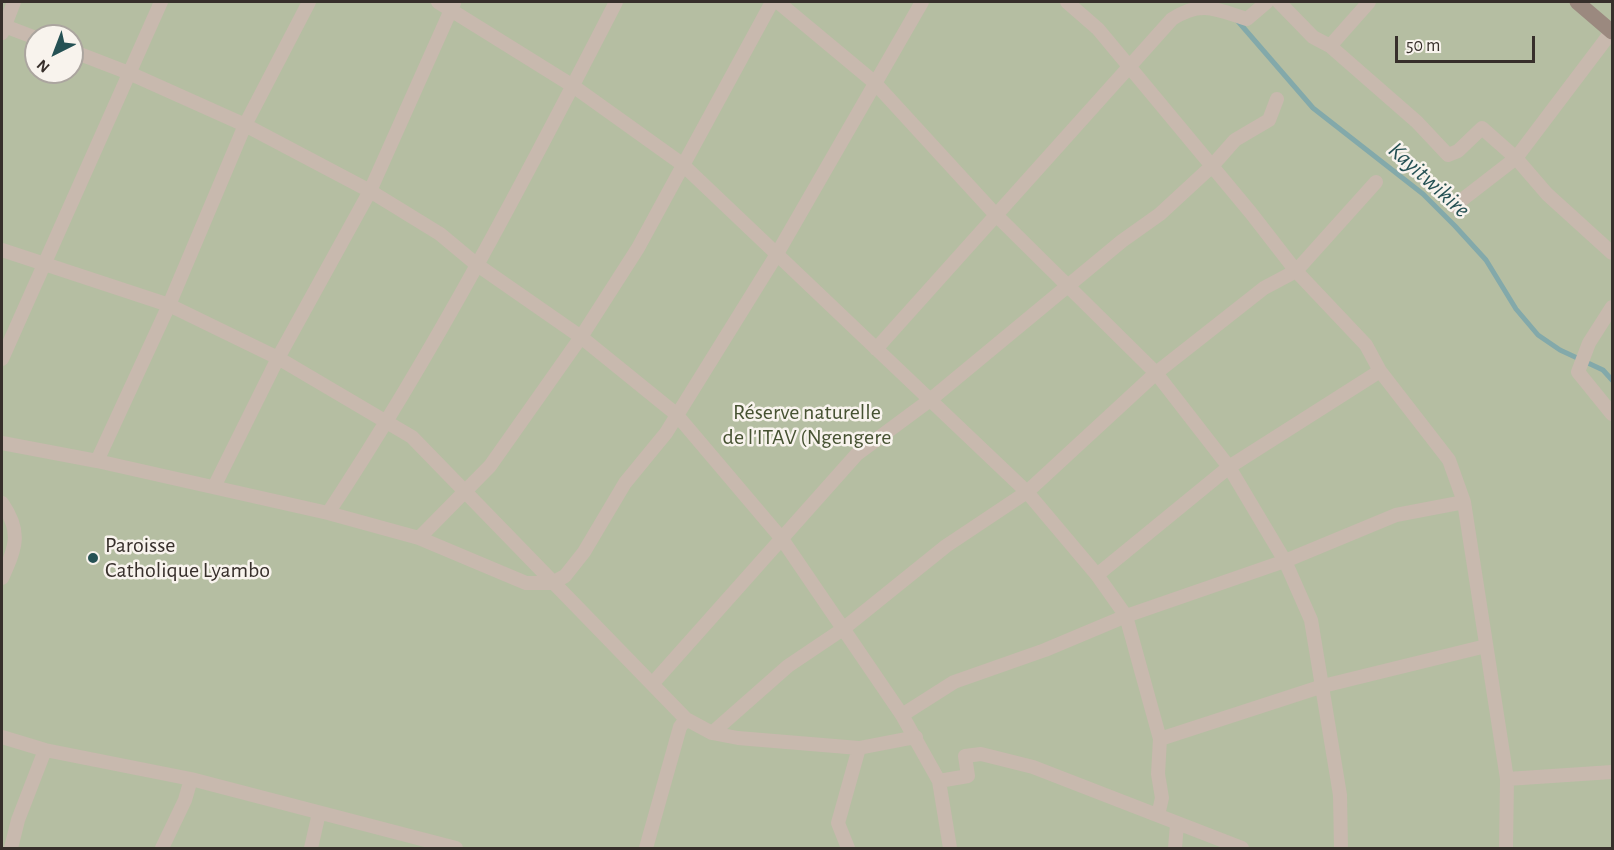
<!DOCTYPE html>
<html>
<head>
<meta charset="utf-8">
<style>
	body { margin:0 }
	#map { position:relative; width:1614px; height:850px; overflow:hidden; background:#f1e9e1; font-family:"Alegreya Sans",sans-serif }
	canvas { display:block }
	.frame { position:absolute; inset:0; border:3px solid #372f2b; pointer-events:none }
	.north { position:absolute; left:24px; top:24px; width:60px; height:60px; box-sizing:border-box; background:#f8f3ed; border:2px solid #aba59f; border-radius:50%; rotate:222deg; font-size:16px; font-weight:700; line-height:24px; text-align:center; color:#372f2b }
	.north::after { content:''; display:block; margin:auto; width:21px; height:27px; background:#255154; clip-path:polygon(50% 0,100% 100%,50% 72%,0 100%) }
	.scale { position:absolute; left:1395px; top:36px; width:140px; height:27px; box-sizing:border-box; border:3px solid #372f2b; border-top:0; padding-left:8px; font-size:18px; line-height:21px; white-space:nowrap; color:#372f2b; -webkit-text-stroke:4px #f8f3ed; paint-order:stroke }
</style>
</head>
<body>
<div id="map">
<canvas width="1614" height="850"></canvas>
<div class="frame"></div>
<div class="north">N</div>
<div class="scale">50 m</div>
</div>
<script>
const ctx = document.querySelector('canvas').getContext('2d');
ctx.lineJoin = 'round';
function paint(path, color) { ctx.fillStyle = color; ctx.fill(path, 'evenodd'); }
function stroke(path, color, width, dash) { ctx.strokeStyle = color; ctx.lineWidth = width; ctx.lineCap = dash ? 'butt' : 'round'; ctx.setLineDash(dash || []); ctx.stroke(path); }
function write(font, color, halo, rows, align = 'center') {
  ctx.font = font + ' "Alegreya Sans",sans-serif'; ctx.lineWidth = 5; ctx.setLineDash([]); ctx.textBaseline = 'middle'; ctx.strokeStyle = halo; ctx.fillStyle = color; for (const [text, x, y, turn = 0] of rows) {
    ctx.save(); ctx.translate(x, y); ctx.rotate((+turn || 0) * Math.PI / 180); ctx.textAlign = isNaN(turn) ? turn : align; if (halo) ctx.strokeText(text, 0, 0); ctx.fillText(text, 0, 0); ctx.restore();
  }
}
const green = new Path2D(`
	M2,2H1612V848H2ZM36,36H72V72H36Z`);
const stream = new Path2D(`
	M1236,19L1313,108L1423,194L1455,226L1486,260L1516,309L1538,335L1560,350L1603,370L1612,380`);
const street = new Path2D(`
	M438,2L573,86L682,164L1027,492L1097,575L1126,616L1160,739L1158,774L1162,798L1158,815
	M778,2L874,82L995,214L1156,373L1229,467L1285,561L1311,620L1340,795L1341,848
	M1067,2L1098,29L1251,213L1296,271L1366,345L1380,371L1449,460L1464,502L1507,779L1506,848
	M1279,2L1313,37L1330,46L1369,2
	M2,25L36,38
	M2,33L14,2
	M1330,46L1417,122L1448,155L1458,151L1482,128L1516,158L1547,194L1612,253
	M72,51L129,73L245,125L370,191L440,234L476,264L581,337L676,414L782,539L902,715L939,781L950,848
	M1454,206L1516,158L1612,31
	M2,250L169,305L278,358L412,437L686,719L712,733L738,738L859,748L916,737
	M1612,307L1589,343L1578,372L1612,414
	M876,349L1172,19C1201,0 1216,9 1247,19L1267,2
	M2,359L161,2
	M2,443L97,461L328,513L419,538L526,583H552L565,576L584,552L625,483L666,433L774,259L922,2
	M97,461L169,305L245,125L309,2
	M214,487L278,358L370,191L454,3
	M2,503C22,532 16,547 2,578
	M328,513C436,350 527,175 616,2
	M419,538L490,466L581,337L638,248L772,2
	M1097,575L1229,467L1380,371
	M653,683L857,454L930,400L1122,241L1160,214L1212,166L1235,140L1269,120L1277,99
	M902,715L954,682L1045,650L1126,616L1285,561L1396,515L1464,502
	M712,733L788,666L843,629L946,546L1027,492L1156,373L1264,288L1296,271L1376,182
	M2,737L45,750L191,779L456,848
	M1160,739L1323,686L1486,646
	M1507,779L1612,772
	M939,781L968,776L965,756L981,754L1033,767L1242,848
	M11,848L18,820L45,750
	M162,848L185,800L191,779
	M311,848L319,813
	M646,848L680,727L686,719
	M848,848L838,823L859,748
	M1175,848L1177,824`);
const secondary = new Path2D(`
	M1577,2L1612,32`);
const markers = [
	[93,558,6,"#255154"]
];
const parkNames = [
	["Réserve naturelle",807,412],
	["de l'ITAV (Ngengere",807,437]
];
const poiNames = [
	["Paroisse",105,545],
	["Catholique Lyambo",105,570]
];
const waterNames = [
	["Kayitwikire",1429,180,42]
];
paint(green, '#b5bea2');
stroke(stream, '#83a9aa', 5);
stroke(street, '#c8b9ae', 14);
stroke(secondary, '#9b897f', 15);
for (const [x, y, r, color] of markers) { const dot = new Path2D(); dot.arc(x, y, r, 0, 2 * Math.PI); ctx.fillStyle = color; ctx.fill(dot); stroke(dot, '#f8f3ed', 2); }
write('22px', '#465232', '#f8f3ed', parkNames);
write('22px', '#372f2b', '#f8f3ed', poiNames, 'left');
write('italic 24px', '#255154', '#f8f3ed', waterNames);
</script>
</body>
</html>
